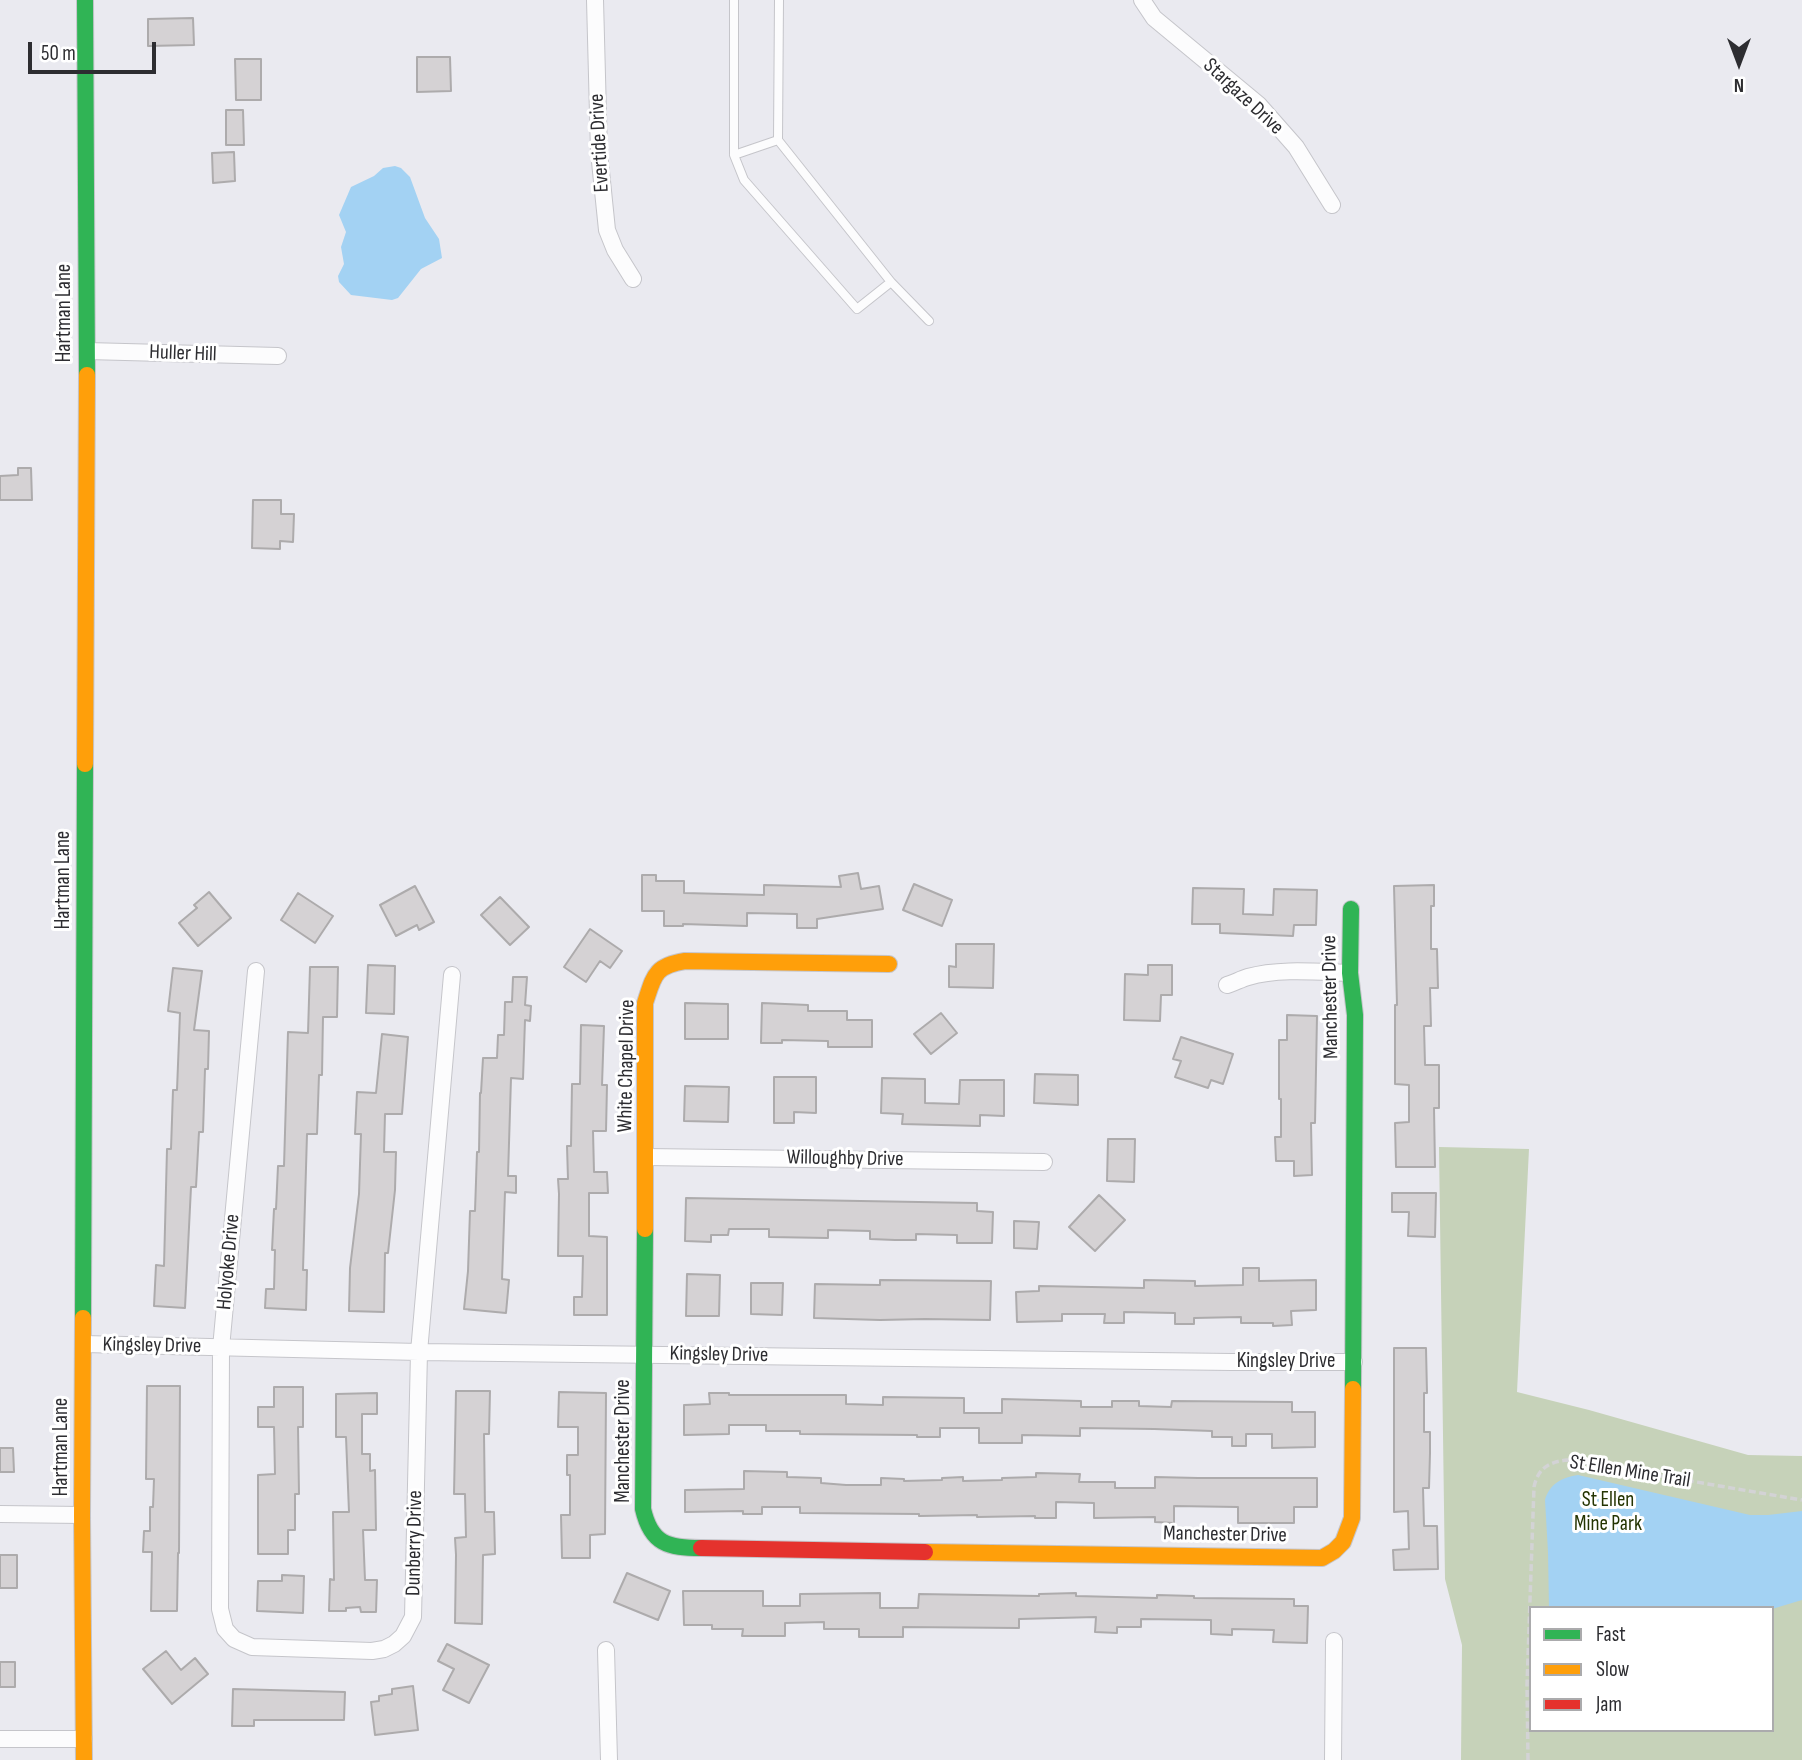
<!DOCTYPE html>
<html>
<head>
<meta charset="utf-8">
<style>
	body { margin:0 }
	#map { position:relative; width:1802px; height:1760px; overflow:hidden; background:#eaeaf0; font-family:"Sofia Sans Condensed",sans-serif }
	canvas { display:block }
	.legend { position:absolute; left:1529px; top:1606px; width:245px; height:126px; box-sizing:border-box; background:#fff; border:2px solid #ababad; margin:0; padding:9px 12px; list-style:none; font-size:21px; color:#2d2d31 }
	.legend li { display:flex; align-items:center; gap:14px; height:35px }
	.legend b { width:35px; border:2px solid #ababad }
	.north { position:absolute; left:1704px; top:28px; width:70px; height:70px; -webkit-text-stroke:5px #fff; paint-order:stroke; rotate:180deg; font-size:19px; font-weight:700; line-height:28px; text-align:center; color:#2d2d31 }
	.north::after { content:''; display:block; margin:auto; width:24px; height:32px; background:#2d2d31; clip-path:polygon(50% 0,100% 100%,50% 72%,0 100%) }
	.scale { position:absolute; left:28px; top:42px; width:128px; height:32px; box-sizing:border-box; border:4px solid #2d2d31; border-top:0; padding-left:9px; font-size:21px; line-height:24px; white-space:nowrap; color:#2d2d31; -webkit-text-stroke:5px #fff; paint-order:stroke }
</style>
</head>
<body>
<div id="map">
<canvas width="1802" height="1760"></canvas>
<ul class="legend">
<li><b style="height:9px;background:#30b455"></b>Fast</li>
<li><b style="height:9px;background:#ff9f0a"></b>Slow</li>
<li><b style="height:9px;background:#e5322d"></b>Jam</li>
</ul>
<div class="north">N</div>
<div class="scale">50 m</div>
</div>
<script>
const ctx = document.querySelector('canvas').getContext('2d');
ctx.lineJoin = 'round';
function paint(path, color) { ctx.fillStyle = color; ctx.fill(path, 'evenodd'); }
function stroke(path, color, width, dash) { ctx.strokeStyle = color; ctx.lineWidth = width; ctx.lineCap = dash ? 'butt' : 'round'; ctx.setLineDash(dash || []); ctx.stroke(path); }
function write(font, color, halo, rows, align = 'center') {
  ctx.font = font + ' "Sofia Sans Condensed",sans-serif'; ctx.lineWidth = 6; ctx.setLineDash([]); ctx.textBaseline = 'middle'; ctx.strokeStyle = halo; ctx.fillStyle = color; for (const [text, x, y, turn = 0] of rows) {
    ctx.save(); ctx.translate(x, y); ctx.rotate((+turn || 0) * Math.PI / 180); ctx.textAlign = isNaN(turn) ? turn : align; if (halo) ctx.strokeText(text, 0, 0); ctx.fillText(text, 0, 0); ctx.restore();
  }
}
const green = new Path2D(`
	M1439,1147L1529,1149L1517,1392L1589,1410L1748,1455L1802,1456V1760H1461L1462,1645L1445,1579ZM1531,1608H1772V1730H1531Z`);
const water = new Path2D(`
	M395,166L401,168L410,177L425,218L439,239L442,258L421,269L398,298L392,300L351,295L339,282L338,276L344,264L341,247L346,232L339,215L351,187L374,176L383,168Z
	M1578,1475L1750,1515H1768L1802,1511V1600L1772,1609L1549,1608L1548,1552L1545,1500C1549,1484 1563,1477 1578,1475Z`);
const building = new Path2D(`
	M193,18L194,45L148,46V19Z
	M417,57H450L451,91L417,92Z
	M235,59H261V100H236Z
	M226,110H243L244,145H226Z
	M234,152L235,181L213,183L212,153Z
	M18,468H31L32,500H0V476L18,475Z
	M253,500H281V514H294L293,542L280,541V549L252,548Z
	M858,873L861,889L879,886L883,909L817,919V928H797V914L747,913V926L683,924V926H664V911H642V875H656V881H684V893L764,895V885L841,887L839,876Z
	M914,884L952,900L942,926L903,910Z
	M1434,885V906H1431V949H1437L1438,988H1430L1431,1026H1424L1425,1065H1439V1108H1434L1435,1167H1396L1395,1123L1409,1122V1085L1395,1084V1005H1397L1394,886Z
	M415,886L434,922L419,930L417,925L396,936L380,905Z
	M1193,888L1244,889L1243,914L1273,915L1274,889L1317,890L1316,925H1294L1293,936L1220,933V924H1192Z
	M209,892L231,918L198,946L179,923L197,908L194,905Z
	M298,893L333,916L315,943L281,920Z
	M500,897L529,927L510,945L481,915Z
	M590,929L622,951L610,968L600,961L586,982L564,967Z
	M956,944H994L993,988L949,987V966L956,967Z
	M368,965L395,966L394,1014L366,1013Z
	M1148,965H1172V995H1161L1160,1021L1124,1020L1125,974L1148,975Z
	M310,967H338L337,1017H323L322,1075H319L317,1134H307L303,1270H307L306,1310L265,1308L266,1289H274L275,1250H272L274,1209H276L278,1166H284L288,1032L308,1033Z
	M173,968L202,971L194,1030L209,1031L208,1069H205L203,1132H199L196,1187H191L185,1308L154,1306L156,1265L164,1266L167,1149H171L173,1090H177L180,1013L168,1011Z
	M513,977H527L525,1005L531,1006L530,1021L525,1020L523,1079L511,1078L508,1176H516V1193L505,1192L502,1279L509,1280L506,1313L464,1309L468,1271L470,1211H475L477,1152H479L480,1093H481L483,1058H497L498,1035H504L505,1002H512Z
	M685,1003L728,1004V1039H685Z
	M762,1003L808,1005V1011H847V1020H872V1047H828V1041L782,1040V1043H761Z
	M941,1013L957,1033L931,1054L914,1034Z
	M1287,1015L1317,1016L1315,1123H1311L1312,1175L1294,1176V1161H1276L1275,1137H1281V1099H1279V1040H1287Z
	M581,1025L604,1026L602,1085H607L606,1131H593L594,1172H607L608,1193H589V1236L607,1237V1315H574V1297H582L583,1256H558L559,1194L558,1179H568L567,1146H571L572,1084H580Z
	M382,1034L408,1037L402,1114H385L384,1152H396L395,1190L388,1253H385L384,1312L349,1311L350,1268L359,1194L361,1134H355L357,1092L376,1093Z
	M1181,1037L1233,1054L1223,1084L1211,1080L1208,1088L1175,1077L1181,1061L1173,1059Z
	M1035,1074L1078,1075V1105L1034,1103Z
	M774,1077H816V1113L794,1112V1123H774Z
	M882,1078L925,1079V1103L959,1104L960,1080H1004V1116L980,1115V1126L902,1124L903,1114L881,1113Z
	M685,1086L729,1087L728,1122L684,1121Z
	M1108,1139H1135L1134,1182L1107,1181Z
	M1392,1193H1436L1435,1237L1408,1236L1409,1212H1392Z
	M1099,1195L1125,1220L1095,1251L1069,1227Z
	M686,1198L977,1203V1211L993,1212L992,1243H957V1235L916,1234V1240H895L870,1239V1231L828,1230V1238L769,1237V1229H729L728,1235H711V1242L685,1241Z
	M1014,1221L1039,1222L1037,1249L1014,1248Z
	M1243,1268H1259V1281L1316,1280V1310L1291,1311L1292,1325L1273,1326V1323H1241V1317L1194,1318V1324H1175V1313L1124,1312V1323H1104L1105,1314H1062V1321L1017,1322L1016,1292L1039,1291V1286L1144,1288V1280L1195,1281V1286L1243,1285Z
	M687,1274L720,1275L719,1316H686Z
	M880,1280L991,1281L990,1320L925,1319L880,1320L814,1318L815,1284L880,1285Z
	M751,1283H783L782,1315L751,1314Z
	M1394,1348H1426L1427,1393H1424V1432H1430V1453L1429,1488H1423L1424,1526H1437L1438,1569L1394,1570L1393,1550L1409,1549L1408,1511L1394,1512Z
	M147,1386H180L179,1553H178L177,1611H151L152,1552H143L144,1531H150V1507H153L154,1479H146Z
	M274,1387H303V1427H298L299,1494H295V1530H288V1554H258V1475L275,1474L274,1427H258V1407H274Z
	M456,1391H490L489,1434H484L485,1512H494L495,1554L483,1555L482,1624L455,1623L456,1555L455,1538L466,1537L465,1494H454Z
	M559,1392L606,1393L605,1534L590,1535V1558H562L561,1515H570V1475H567V1455H578V1427H558Z
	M377,1393V1414H362V1454H370V1471L375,1470L376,1530H363L365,1580H377L376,1612H361L360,1607L346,1608V1611H329L330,1579L334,1580L333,1512H349L346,1437H336V1394Z
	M709,1393H729V1395H846V1404L883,1405V1397L964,1398V1413H1002V1399L1081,1401V1407H1112V1401H1139V1406L1171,1407L1172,1401L1292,1402V1412H1315V1447L1272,1448V1434H1246V1446H1232V1437H1212V1431L1154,1429L1080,1428V1436L1022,1435V1443H979V1428H940V1437H917V1435L800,1434V1431H766V1425H729V1434L684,1435V1405L710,1404Z
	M0,1448H13L14,1472H0Z
	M744,1471L787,1472V1477L821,1478V1483L846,1485H881V1478L904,1479V1481L942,1480V1478L963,1477V1481L1002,1480V1478L1036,1477V1473L1080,1474L1079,1482H1115V1488H1155V1477L1198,1478H1317V1507H1294V1523H1238V1507L1174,1506V1523L1155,1522V1517L1094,1518V1503L1056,1502V1518H1035V1516L977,1517V1515L919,1516V1514L800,1513V1507H762V1514H743V1511L685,1512V1490L744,1489Z
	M0,1555H17V1588H0Z
	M627,1573L670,1591L658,1620L614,1602Z
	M282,1575L304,1576L303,1613L257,1611L258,1581H282Z
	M683,1591H763V1606H800V1594L880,1593V1608H918L919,1594L1039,1596V1594L1076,1593V1596L1157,1598V1595L1194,1596V1598L1294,1599V1606H1308L1307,1643L1273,1642L1274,1630L1232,1629V1635L1211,1634V1620L1141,1619V1627H1117V1633L1095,1632L1096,1617L1019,1619V1628L903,1627V1637H859V1629H824V1622L785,1623V1636H742L743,1629H712V1625H684Z
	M447,1644L489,1665L469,1703L443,1690L454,1669L438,1661Z
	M166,1651L181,1670L195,1658L208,1674L172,1704L143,1669Z
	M0,1662H15V1687H0Z
	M413,1686L418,1730L375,1735L371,1702L379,1701V1696L392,1694V1689Z
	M233,1689L345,1692L344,1720H254V1726H232Z`);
const path = new Path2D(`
	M1528,1760L1527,1685L1534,1487C1538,1468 1549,1462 1567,1460L1802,1500`);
const lane = new Path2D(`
	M734,0V155L744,180L857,309L891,282L929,321
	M778,140L779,0
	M734,155L778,140L891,282`);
const street = new Path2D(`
	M595,0L599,152L607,230L615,250L633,279
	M1142,0L1154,18L1259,105L1296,147L1332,205
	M87,351L278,356
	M256,971L221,1348L220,1609L225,1629L234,1639L252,1647L372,1651L384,1649L394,1644L403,1636L413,1617L419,1352L452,975
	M1227,985C1234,983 1241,979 1248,977C1279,968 1318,972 1350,973
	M646,1157L1044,1162
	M84,1344L419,1352L1232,1362H1354
	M0,1514L82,1515
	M606,1650L609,1760
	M0,1739H84
	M1333,1760L1334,1641`);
const fast = new Path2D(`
	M85,0L87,375
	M1351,909L1350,973L1355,1015L1353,1389
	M645,1229L643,1509C651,1544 668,1548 701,1548
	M83,1318L85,764`);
const slow = new Path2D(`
	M85,764L87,375
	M645,1229V1003C654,976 654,966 685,961L889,964
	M83,1318L82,1515L84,1760
	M925,1552L1322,1558L1334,1551L1343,1542L1352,1518L1353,1389`);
const jam = new Path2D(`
	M701,1548L925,1552`);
const streetNames = [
	["Stargaze Drive",1243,97,43],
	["Evertide Drive",600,143,-93],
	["Hartman Lane",65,313,-90],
	["Huller Hill",183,354,2],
	["Hartman Lane",64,880,-90],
	["Manchester Drive",1331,997,-91],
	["White Chapel Drive",627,1066,-89],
	["Willoughby Drive",845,1159,1],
	["Holyoke Drive",229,1262,-85],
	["Kingsley Drive",152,1346,1],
	["Kingsley Drive",719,1355,1],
	["Kingsley Drive",1286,1362],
	["Manchester Drive",624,1441,-90],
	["Hartman Lane",62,1447,-90],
	["St Ellen Mine Trail",1630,1472,9],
	["Manchester Drive",1225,1535,1],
	["Dunberry Drive",415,1543,-89]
];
const parkNames = [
	["St Ellen",1608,1501],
	["Mine Park",1608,1525]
];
paint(green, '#c6d2b9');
paint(water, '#a3d2f3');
paint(building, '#d5d2d4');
stroke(building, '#adabac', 2);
stroke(lane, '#c5c5ca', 10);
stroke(street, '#c5c5ca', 18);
stroke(fast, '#c5c5ca', 18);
stroke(slow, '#c5c5ca', 18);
stroke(jam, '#c5c5ca', 18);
stroke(path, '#d3d3d5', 3.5, [7, 3.5]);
stroke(lane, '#fcfcfd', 8);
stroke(street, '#fcfcfd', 16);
stroke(fast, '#30b455', 16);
stroke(slow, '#ff9f0a', 16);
stroke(jam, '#e5322d', 16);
write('21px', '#2d2d31', '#fff', streetNames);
write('21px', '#243402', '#fff', parkNames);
</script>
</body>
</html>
